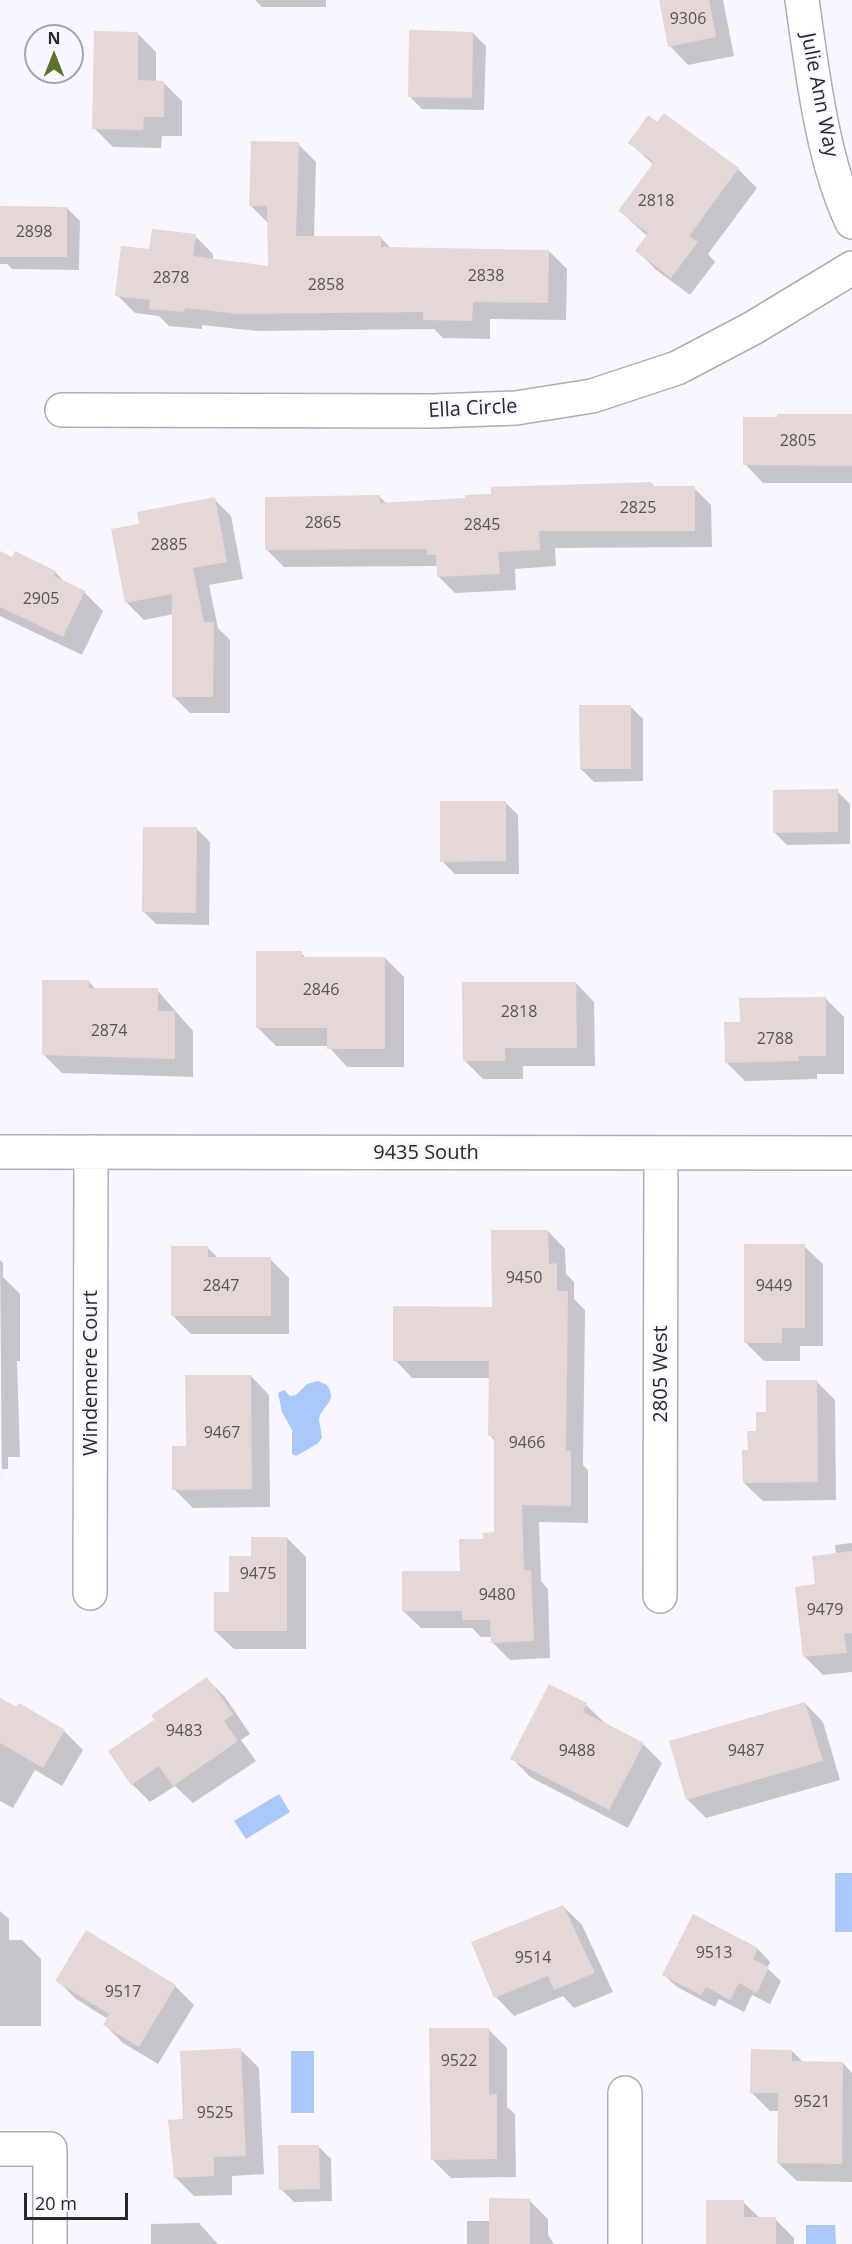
<!DOCTYPE html>
<html>
<head>
<meta charset="utf-8">
<style>
	body { margin:0 }
	#map { position:relative; width:852px; height:2244px; overflow:hidden; background:#f9f6ff; font-family:"Open Sans",sans-serif }
	canvas { display:block }
	.north { position:absolute; left:24px; top:24px; width:60px; height:60px; box-sizing:border-box; background:#f9f6ff; border:2px solid #a6a4ab; border-radius:50%; rotate:0deg; font-size:16px; font-weight:700; line-height:24px; text-align:center; color:#29282c }
	.north::after { content:''; display:block; margin:auto; width:21px; height:27px; background:#5a7426; clip-path:polygon(50% 0,100% 100%,50% 72%,0 100%) }
	.scale { position:absolute; left:24px; top:2193px; width:104px; height:27px; box-sizing:border-box; border:3px solid #29282c; border-top:0; padding-left:8px; font-size:18px; line-height:21px; white-space:nowrap; color:#29282c; -webkit-text-stroke:4px #f9f6ff; paint-order:stroke }
</style>
</head>
<body>
<div id="map">
<canvas width="852" height="2244"></canvas>
<div class="north">N</div>
<div class="scale">20 m</div>
</div>
<script>
const ctx = document.querySelector('canvas').getContext('2d');
ctx.lineJoin = 'round';
function paint(path, color) { ctx.fillStyle = color; ctx.fill(path, 'evenodd'); }
function stroke(path, color, width, dash) { ctx.strokeStyle = color; ctx.lineWidth = width; ctx.lineCap = dash ? 'butt' : 'round'; ctx.setLineDash(dash || []); ctx.stroke(path); }
function write(font, color, halo, rows, align = 'center') {
  ctx.font = font + ' "Open Sans",sans-serif'; ctx.lineWidth = 4.5; ctx.setLineDash([]); ctx.textBaseline = 'middle'; ctx.strokeStyle = halo; ctx.fillStyle = color; for (const [text, x, y, turn = 0] of rows) {
    ctx.save(); ctx.translate(x, y); ctx.rotate((+turn || 0) * Math.PI / 180); ctx.textAlign = isNaN(turn) ? turn : align; if (halo) ctx.strokeText(text, 0, 0); ctx.fillText(text, 0, 0); ctx.restore();
  }
}
const water = new Path2D(`
	M318,1381L327,1385C338,1402 323,1404 319,1419L322,1438L317,1444L296,1456L292,1454V1430L282,1412L278,1393L284,1390L290,1396L296,1395L307,1384Z
	M279,1794L290,1812L246,1839L234,1821Z
	M835,1873H852V1932H835Z
	M291,2051H314V2113H291Z
	M806,2225H835L836,2244H806Z`);
const shadow = new Path2D(`
	M255,0H326V7H262Z
	M661,0H723L734,56L688,65L670,46Z
	M137,33L156,52V82H163L182,101V136H162L161,148L113,147L94,128Z
	M473,33L486,46L484,110L422,109L409,96Z
	M664,115L738,169L757,188L708,254L715,262L690,295L655,269L637,250L647,236L620,211L654,165L630,143L658,124Z
	M298,144L316,162L314,238L380,237L392,249L549,251L567,269L566,320L490,319V339L443,338L434,329L257,331L202,325V329L169,326L159,316L135,313L117,295L150,251L195,236L213,254V260L269,267L268,223L250,205Z
	M0,207L67,208L80,221L79,270L12,269L7,264H0Z
	M852,416V483H763L745,464Z
	M652,484L656,488H694L711,505L712,547L555,548L556,566L515,569L516,590L455,593L438,576V566L284,567L267,550L380,497L387,504Z
	M214,499L231,516L243,579L209,585L218,628L230,640V713H190L173,696L174,614L144,620L127,603L141,525Z
	M0,553L55,572L66,583L84,592L103,611L82,655L0,616Z
	M630,706L643,719V781L594,782L581,769Z
	M837,791L850,804V844L787,845L774,832Z
	M505,802L518,815L519,874H455L442,861Z
	M197,829L210,842L209,925L156,924L144,912Z
	M301,953L306,958H385L404,977V1067H347L328,1046H276L257,1027Z
	M88,981L97,990H157L193,1031V1077L62,1073L43,1054Z
	M576,983L594,1002L595,1066H523V1079H483L464,1060Z
	M825,998L844,1017V1074H817V1079L745,1081L726,1062L741,1023Z
	M548,1231L565,1249L566,1274L574,1282V1299L585,1310L583,1465L588,1470V1523L539,1522L541,1581L548,1589L550,1658L510,1660L492,1642V1637H481L472,1628H421L403,1611L462,1572L484,1540L495,1534V1441L490,1435V1378H412L395,1360L494,1309Z
	M804,1246L823,1264V1346H800V1361H764L745,1342Z
	M207,1247L218,1258L270,1259L289,1278V1334H191L172,1315Z
	M0,1260L3,1263V1277L20,1294V1361H17L20,1457H8V1469H2V1491Z
	M251,1376L269,1395L270,1507L193,1508L174,1489L187,1448Z
	M816,1381L835,1400L836,1500L763,1501L744,1483L749,1452L758,1433L768,1413Z
	M287,1538L306,1557V1649H234L215,1631L231,1594L252,1557Z
	M852,1543V1672L823,1675L805,1657L816,1585L836,1555L835,1545Z
	M207,1679L225,1697L250,1734L241,1740L256,1761L193,1803L175,1786L150,1802L132,1784L156,1720Z
	M0,1699L64,1731L83,1750L62,1786L35,1770L13,1808L0,1801Z
	M805,1703L823,1722L840,1780L706,1818L687,1799Z
	M586,1705L605,1723L643,1744L662,1763L628,1828L530,1777L512,1758Z
	M563,1906L582,1925L613,1992L574,2008L563,1996L514,2016L496,1997Z
	M0,1911L9,1919V1940H22L41,1959V2026H0Z
	M693,1916L758,1949L770,1962L767,1968L781,1981L770,2004L752,1995L744,2012L719,1999L715,2007L677,1987L664,1975Z
	M87,1932L175,1986L194,2005L158,2064L123,2043L105,2025L108,2019L76,1999L57,1980Z
	M488,2029L507,2048V2107L515,2114L516,2177L451,2178L432,2159Z
	M241,2050L259,2068L264,2174L232,2176V2195L194,2196L176,2178L184,2121Z
	M792,2051L803,2062L843,2063L852,2073V2182L797,2181L778,2163L779,2111H770L751,2092Z
	M318,2146L331,2159L332,2201L294,2202L281,2189Z
	M529,2200L548,2219V2235L554,2244H467V2221H490Z
	M743,2202L761,2219H775L794,2238V2244H708Z
	M199,2223L218,2244H151V2224Z`);
const building = new Path2D(`
	M659,0H709L716,37L668,47Z
	M409,30L473,32L472,98L408,97Z
	M94,31L138,32V80L164,81V117H144L143,130L92,129Z
	M664,113L739,168L689,236L698,242L671,278L635,251L648,233L618,211L654,162L628,143L648,115L657,122Z
	M251,141L299,142L296,236H381V247L549,250L548,303L473,302L472,321L423,320V312L238,314L185,308L184,312L149,309L150,300L115,296L121,246L149,249L152,229L196,234L193,256L268,266L267,206H249Z
	M0,206L67,207V257H0Z
	M777,414H852V466L743,465V417H777Z
	M652,482V486H695V531H539L540,550L498,552L500,574L437,577L436,555H427V549L265,550V497L380,495V503L465,498V495L491,494V487Z
	M215,497L227,562L193,568L204,622H214L213,697H172V594L125,603L111,529L139,524L137,512Z
	M0,551L12,557L15,551L56,571L54,576L85,591L63,637L0,607Z
	M579,705H631V769H580Z
	M838,789V832L773,833V790Z
	M440,801H506V861L440,862Z
	M143,827H197L196,913L142,912Z
	M256,951H302V957H385V1049H327V1028H256Z
	M42,980H89V988H158V1011H175V1059L42,1055Z
	M462,982H576L577,1048H505V1061H463Z
	M826,997V1056H799V1061L725,1063L724,1022H740L739,998Z
	M491,1230H548L549,1264L557,1263V1291H568L566,1451H571V1506L522,1505L524,1570H531L534,1641L491,1643L490,1620H462V1611H402V1571H460L459,1539H483V1533L494,1532V1436H488L489,1361H393V1306L492,1307Z
	M744,1244H805V1328H782V1343H744Z
	M171,1246H208V1257H271V1316H171Z
	M185,1375H251L252,1489L172,1490V1446H186Z
	M766,1380H817L818,1482L743,1483L742,1450H748L747,1431H756V1412H766Z
	M251,1537H287V1631H214V1592H229V1556H251Z
	M852,1551V1633L844,1634L847,1653L803,1657L795,1587L815,1584L812,1556Z
	M207,1677L233,1714L224,1721L238,1741L173,1786L159,1766L131,1785L108,1751L154,1720L151,1715Z
	M549,1684L587,1703L583,1712L644,1743L609,1810L510,1759Z
	M0,1698L16,1707L19,1703L65,1730L43,1768L0,1743Z
	M805,1702L823,1761L686,1800L669,1741Z
	M563,1905L595,1973L554,1990L548,1976L494,1998L471,1942Z
	M693,1914L758,1948L753,1959L769,1967L757,1993L739,1983L730,2000L706,1987L701,1995L662,1975Z
	M86,1930L176,1985L139,2047L103,2025L109,2014L55,1981Z
	M429,2028H489V2095L497,2094V2159L431,2160Z
	M241,2048L246,2156L214,2157V2176L174,2178L168,2120L183,2119L180,2051Z
	M751,2049L792,2050V2061L843,2062L842,2164L777,2163L778,2093H750Z
	M278,2145H319L320,2189L279,2190Z
	M489,2198L530,2199V2244H489Z
	M706,2200H744V2217H776V2244H706Z`);
const street = new Path2D(`
	M802,0C812,69 822,160 852,222
	M62,410L433,411L516,408L592,396L677,368L753,328L852,268
	M0,1152L852,1153
	M90,1593L91,1152
	M660,1596L661,1153
	M0,2149H50V2244
	M625,2244V2093`);
const numberNames = [
	["9306",688,19],
	["2818",656,201],
	["2898",34,232],
	["2838",486,276],
	["2878",171,278],
	["2858",326,285],
	["2805",798,441],
	["2825",638,508],
	["2865",323,523],
	["2845",482,525],
	["2885",169,545],
	["2905",41,599],
	["2846",321,990],
	["2818",519,1012],
	["2874",109,1031],
	["2788",775,1039],
	["9450",524,1278],
	["2847",221,1286],
	["9449",774,1286],
	["9467",222,1433],
	["9466",527,1443],
	["9475",258,1574],
	["9480",497,1595],
	["9479",825,1610],
	["9483",184,1731],
	["9488",577,1751],
	["9487",746,1751],
	["9513",714,1953],
	["9514",533,1958],
	["9517",123,1992],
	["9522",459,2061],
	["9521",812,2102],
	["9525",215,2113]
];
const streetNames = [
	["Julie Ann Way",819,95,79],
	["Ella Circle",473,409,-3],
	["9435 South",426,1153],
	["Windemere Court",91,1373,-90],
	["2805 West",661,1374,-90]
];
paint(water, '#aac9fa');
paint(shadow, '#0003');
paint(building, '#e4d7d5');
stroke(street, '#b0acb6', 36);
stroke(street, '#fff', 33);
write('16px', '#585456', null, numberNames);
write('20px', '#29282c', '#f9f6ff', streetNames);
</script>
</body>
</html>
